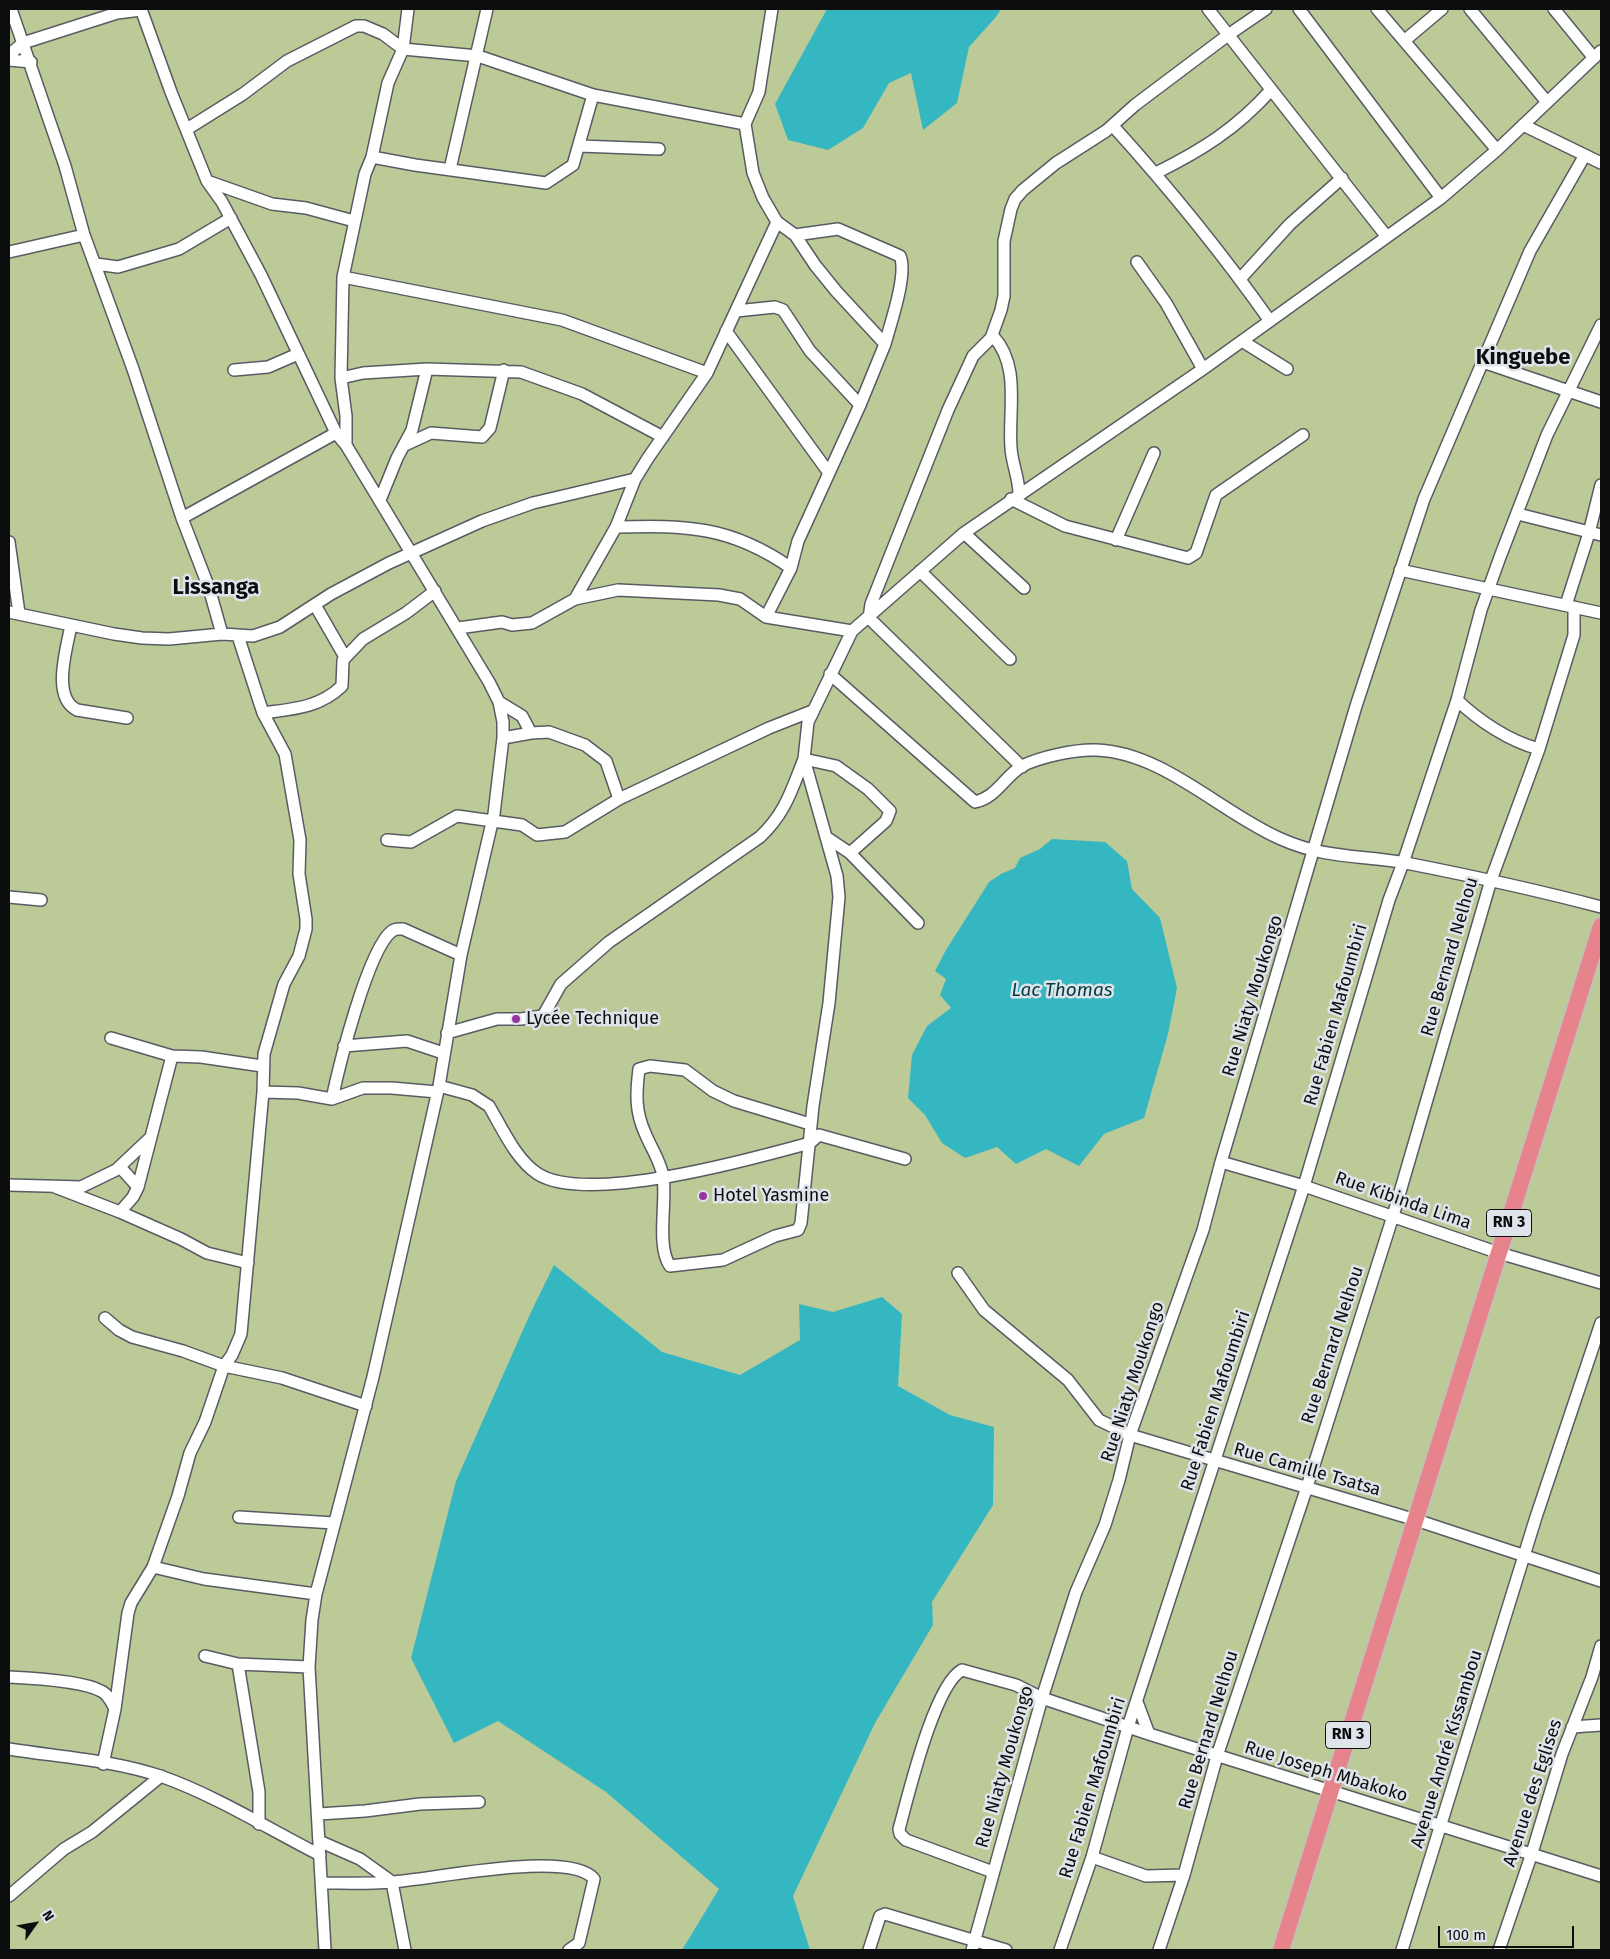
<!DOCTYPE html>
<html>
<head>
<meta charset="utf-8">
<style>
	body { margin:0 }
	#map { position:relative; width:1610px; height:1959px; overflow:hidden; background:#dfe3ea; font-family:"Fira Sans",sans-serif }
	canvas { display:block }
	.frame { position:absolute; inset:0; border:10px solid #0c0d0f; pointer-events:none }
	.north { position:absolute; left:10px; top:1899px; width:50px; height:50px; -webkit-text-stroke:4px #dfe3ea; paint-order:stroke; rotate:58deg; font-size:14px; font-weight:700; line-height:20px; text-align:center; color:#0c0d0f }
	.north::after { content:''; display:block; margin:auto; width:18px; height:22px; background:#0c0d0f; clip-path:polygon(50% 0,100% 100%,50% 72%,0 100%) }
	.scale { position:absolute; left:1438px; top:1926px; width:136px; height:22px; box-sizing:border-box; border:2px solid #0c0d0f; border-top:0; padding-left:6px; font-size:15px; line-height:18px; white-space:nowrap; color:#0c0d0f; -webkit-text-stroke:4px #dfe3ea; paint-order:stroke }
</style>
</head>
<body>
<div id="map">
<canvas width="1610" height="1959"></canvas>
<div class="frame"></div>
<div class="north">N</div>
<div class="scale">100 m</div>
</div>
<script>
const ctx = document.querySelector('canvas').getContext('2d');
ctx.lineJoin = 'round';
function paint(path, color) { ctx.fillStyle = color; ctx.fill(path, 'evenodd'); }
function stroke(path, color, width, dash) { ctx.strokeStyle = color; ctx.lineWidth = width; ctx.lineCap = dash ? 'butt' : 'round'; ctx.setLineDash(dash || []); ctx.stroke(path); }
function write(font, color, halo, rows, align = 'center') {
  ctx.font = font + ' "Fira Sans",sans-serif'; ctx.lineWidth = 5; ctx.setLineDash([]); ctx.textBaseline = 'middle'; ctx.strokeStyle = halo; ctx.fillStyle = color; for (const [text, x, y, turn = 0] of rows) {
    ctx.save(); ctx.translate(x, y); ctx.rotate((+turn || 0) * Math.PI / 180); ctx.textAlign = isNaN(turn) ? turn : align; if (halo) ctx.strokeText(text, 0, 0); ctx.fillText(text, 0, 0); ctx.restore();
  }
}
const green = new Path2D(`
	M9,9H1601V1950H9Z`);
const water = new Path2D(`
	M827,9H1001L996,17L969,47L957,103L923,130L911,73L889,83L863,128L828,150L788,140L775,104Z
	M1052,839L1105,842L1127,861L1132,889L1160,918L1177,988L1168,1034L1144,1118L1104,1134L1079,1166L1046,1149L1016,1164L997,1147L965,1158L942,1143L925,1115L908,1098L912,1055L927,1026L951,1008L940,995L946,979L935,971L946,950L989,882L1001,874L1015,868L1020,858L1040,849Z
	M554,1265L662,1352L740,1375L800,1340L799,1304L833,1312L882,1297L902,1314L898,1386L950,1415L994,1427L993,1505L932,1602L933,1625L875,1723L793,1896L810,1950H682L719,1889L606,1792L498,1721L454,1743L411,1658L456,1481L531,1312Z`);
const minor = new Path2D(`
	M11,9L65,166L84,235L133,369L182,518L209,588L222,634
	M141,9L171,92L207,181L222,202L261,275L336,433L346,445L489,682L499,702L503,722V738L494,814L461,955L439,1086L373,1377L316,1594L312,1620L309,1667L325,1950
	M1208,9L1387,237
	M1299,9L1441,198
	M1377,9L1497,150
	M1470,9L1546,101
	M1554,9L1594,58
	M1404,41L1442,9
	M9,55L23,43L117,13L141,10
	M9,60L31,62
	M1523,125L1601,163
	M1113,126C1169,188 1222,253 1270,321
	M187,129L243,94L287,61L356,26H364L383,34L403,49L478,56L593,95L745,124
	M580,146L659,149
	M372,157L415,165L546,183L573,165L593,95
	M450,169L487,9
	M1156,173C1202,150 1236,129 1271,90
	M207,181L272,204L306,208L354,221
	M795,235L838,229L900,256C908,274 890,325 885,344
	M9,252L84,235
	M1137,262L1166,303L1203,369
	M96,264L118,267L179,249L231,218
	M343,277L562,320L707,373
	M1240,279L1290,224L1342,178
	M736,311L775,307L783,310L810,351L860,405
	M726,331L829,473
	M991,338L993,336C1021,366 1008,411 1011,448C1012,464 1019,478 1019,494
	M1242,341L1287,369
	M1483,362L1601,402
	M234,370L268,367L298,354
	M341,378L363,373L427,369L521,372L582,394L663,437
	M346,445V416L341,378L343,277L365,174L372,157L388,83L403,49L408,9
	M405,445L431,433L482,437L490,428L504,370
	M1011,499L1065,526L1188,558L1196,553L1216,495L1303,435
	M380,500L397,458L412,430L427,369
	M1518,514L1601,535
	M182,518L336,433
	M616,527C686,525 731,526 791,568
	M964,533L1024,588
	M1116,540L1154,453
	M9,542L19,613
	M1400,570L1601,613
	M920,571L1010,659
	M575,599L616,527L635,479L648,458L707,373L777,222
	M315,605L345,657
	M1566,605L1589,533L1601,485
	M9,612L114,634L142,638L169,639L222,634L253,636L280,627L331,594L389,563L482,521L533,503L635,479
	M766,617L791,568L798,541L860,405L885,344L836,291L815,265L795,235L777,222L763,198L753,173L745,124L759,92L772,9
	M71,625C67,648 51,697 77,710L127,718
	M458,628L502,622L512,625L532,623L575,599L618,590L719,595L740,599L766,617L852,631L964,533L1203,369L1441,198L1497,150L1601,51
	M238,636L263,713L285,754L300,840L299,874L306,919V929L299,956L284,984L264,1054L263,1092
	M830,674L975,802C997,797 1004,777 1022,766C1040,757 1076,749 1096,750C1163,752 1221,813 1281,839C1326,859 1360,855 1406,863C1472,876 1537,890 1601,907
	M1457,700C1479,721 1509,741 1539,749
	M499,702L522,716L531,733
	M263,713C293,709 319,708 342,686L343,660L363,639L406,613L435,591
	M503,738L531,733L549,732L585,745L606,761L619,799
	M804,759L826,837L850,853L918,923
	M1022,767L869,618L871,604L948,410L973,356L991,338L1001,310L1004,296V241L1011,209L1015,199L1023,190L1056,163L1106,131L1135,105L1228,35L1266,9
	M387,840L411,842L457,816L522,825L537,835L565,832L619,799L769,728L812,711
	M850,853L886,821L890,811L868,789L836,766L804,759L808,722L852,631
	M9,897L41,900
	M447,1033L497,1019H521L543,1016L561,984L609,942L760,837C786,812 791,791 804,759
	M111,1038L172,1056L201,1057L262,1066
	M344,1046L407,1041L443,1053
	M439,1086L472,1095L489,1106C502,1128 516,1160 538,1174C588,1205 752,1159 810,1143L819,1135L905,1159
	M332,1099C339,1066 368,949 392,931C396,928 399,929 403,929L461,955
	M810,1124L734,1101L713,1091L685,1070L650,1066L639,1069C636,1093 635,1111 645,1133C651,1148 660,1160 663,1176C667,1202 656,1246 670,1266L723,1260L775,1236L798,1230L801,1223L813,1106L829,1003L839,897L837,876L826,837
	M1221,1162L1304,1186L1499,1253L1601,1283
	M120,1167L138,1187
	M9,1185L81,1187L116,1170L150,1138
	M55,1187L120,1212L181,1239L207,1253L248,1263
	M120,1212L133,1197L138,1187L172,1056
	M958,1273L984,1310L1068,1380L1099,1420L1130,1435L1416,1520L1601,1581
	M105,1318L119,1330L132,1337L183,1351L224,1366L282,1378L366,1406
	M239,1517L334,1523
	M153,1567L204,1579L316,1594
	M205,1656L238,1664L309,1667
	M238,1664L259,1792V1824
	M9,1677C31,1678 83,1681 101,1691C108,1694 112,1703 115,1709
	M1137,1702L1149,1734
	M1572,1727L1601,1725
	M9,1749C59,1757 114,1760 163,1777C216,1796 269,1829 320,1855
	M103,1764L115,1709L128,1613L131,1603L153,1567L178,1496L190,1453L205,1422L224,1366L232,1355L241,1334L263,1092L298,1093L332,1099L363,1088H392L437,1092
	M319,1814L365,1811L420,1804L479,1802
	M319,1841L360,1859L392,1882L405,1950
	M1092,1857L1146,1876L1184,1875
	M993,1872L906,1840L900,1834L899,1829C908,1797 934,1685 962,1670L1016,1685L1042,1698L1149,1734L1601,1876
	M322,1883C345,1883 368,1884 391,1882C430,1880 570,1849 594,1879L579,1943L569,1950
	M9,1896L64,1849L92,1832L161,1776
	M869,1950L880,1916L885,1914L1006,1950
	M972,1950L1042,1698L1076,1592L1105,1525L1119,1480L1130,1435L1203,1230L1221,1162L1356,706L1424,499L1530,251L1585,155
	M1060,1950L1092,1857L1128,1727L1304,1186L1389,900L1403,863L1457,700L1481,610L1500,557L1547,435L1601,325
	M1159,1950L1184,1875L1217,1756L1307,1487L1393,1216L1491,880L1539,749L1574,635V607
	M1402,1950L1536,1517L1601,1323
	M1499,1950L1532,1853L1562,1754L1592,1677L1601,1646`);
const highway = new Path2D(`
	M1281,1950L1601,926`);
const markers = [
	[516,1019,5,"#96369e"],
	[703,1196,5,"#96369e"]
];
const shields = [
	[1509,1223,45],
	[1348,1735,45]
];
const shieldNames = [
	["RN 3",1509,1223],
	["RN 3",1348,1735]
];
const streetNames = [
	["Rue Bernard Nelhou",1450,957,-74],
	["Rue Niaty Moukongo",1253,996,-73],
	["Rue Fabien Mafoumbiri",1336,1015,-74],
	["Rue Kibinda Lima",1403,1201,19],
	["Rue Bernard Nelhou",1333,1345,-72],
	["Rue Niaty Moukongo",1133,1382,-72],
	["Rue Fabien Mafoumbiri",1216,1401,-72],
	["Rue Camille Tsatsa",1307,1470,16],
	["Rue Bernard Nelhou",1209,1730,-73],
	["Avenue André Kissambou",1447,1749,-73],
	["Rue Niaty Moukongo",1005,1767,-74],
	["Rue Joseph Mbakoko",1326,1772,17],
	["Rue Fabien Mafoumbiri",1093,1788,-73],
	["Avenue des Eglises",1533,1793,-72]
];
const poiNames = [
	["Lycée Technique",526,1019],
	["Hotel Yasmine",713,1196]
];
const waterNames = [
	["Lac Thomas",1062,991]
];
const districtNames = [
	["Kinguebe",1523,358],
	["Lissanga",216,588]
];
paint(green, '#bcca97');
paint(water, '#35b7c2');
stroke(minor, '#585c62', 14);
stroke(highway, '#c0c0c1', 19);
stroke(minor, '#fff', 11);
stroke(highway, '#e7838b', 16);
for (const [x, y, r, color] of markers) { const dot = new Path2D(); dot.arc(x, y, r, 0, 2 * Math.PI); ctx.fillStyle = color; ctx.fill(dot); stroke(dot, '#dfe3ea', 2); }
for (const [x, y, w] of shields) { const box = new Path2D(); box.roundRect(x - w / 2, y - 13.5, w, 27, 4); ctx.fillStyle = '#dfe3ea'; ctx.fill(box); stroke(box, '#0c0d0f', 1); }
write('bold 16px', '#0c0d0f', null, shieldNames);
write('18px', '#0c0d0f', '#dfe3ea', streetNames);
write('18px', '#0c0d0f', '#dfe3ea', poiNames, 'left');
write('italic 19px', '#003d42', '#dfe3ea', waterNames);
write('bold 22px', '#0c0d0f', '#dfe3ea', districtNames);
</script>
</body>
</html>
